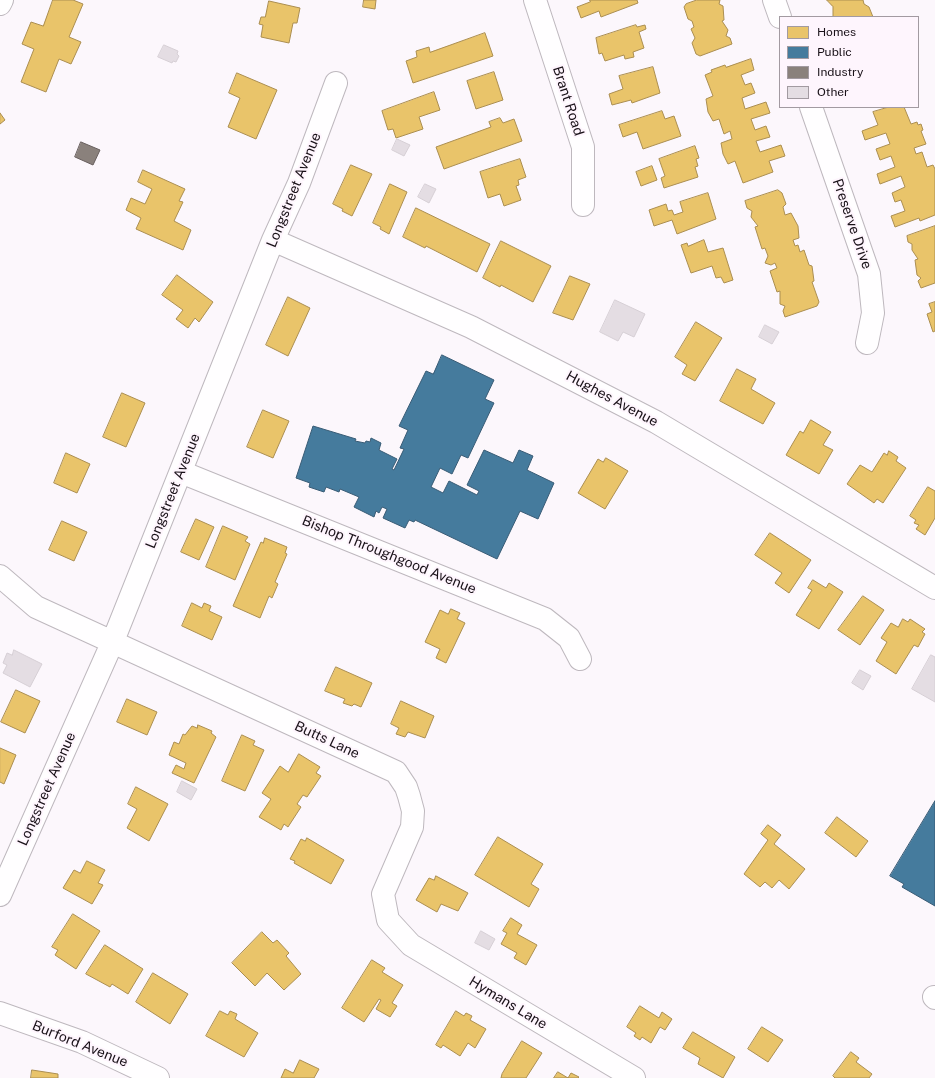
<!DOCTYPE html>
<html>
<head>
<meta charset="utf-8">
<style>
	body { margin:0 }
	#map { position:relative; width:935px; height:1078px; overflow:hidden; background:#fcf7fc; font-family:"Public Sans",sans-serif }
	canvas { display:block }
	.legend { position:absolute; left:779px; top:16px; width:140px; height:92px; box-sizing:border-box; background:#fef5fd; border:1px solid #a29aa1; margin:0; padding:5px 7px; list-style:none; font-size:12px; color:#191118 }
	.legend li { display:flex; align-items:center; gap:8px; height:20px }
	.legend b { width:20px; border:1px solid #a29aa1 }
</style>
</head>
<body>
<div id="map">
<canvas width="935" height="1078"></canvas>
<ul class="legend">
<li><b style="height:11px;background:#e9c46a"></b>Homes</li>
<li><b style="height:11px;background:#457b9d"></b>Public</li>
<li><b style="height:11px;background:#8a817c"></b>Industry</li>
<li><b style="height:11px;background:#e4dde3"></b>Other</li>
</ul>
</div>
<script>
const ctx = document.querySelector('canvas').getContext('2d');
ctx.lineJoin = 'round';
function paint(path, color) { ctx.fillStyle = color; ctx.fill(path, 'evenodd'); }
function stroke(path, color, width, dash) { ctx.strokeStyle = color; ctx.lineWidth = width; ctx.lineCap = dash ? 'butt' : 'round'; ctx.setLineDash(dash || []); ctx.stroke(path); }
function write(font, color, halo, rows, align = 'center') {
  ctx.font = font + ' "Public Sans",sans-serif'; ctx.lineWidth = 4; ctx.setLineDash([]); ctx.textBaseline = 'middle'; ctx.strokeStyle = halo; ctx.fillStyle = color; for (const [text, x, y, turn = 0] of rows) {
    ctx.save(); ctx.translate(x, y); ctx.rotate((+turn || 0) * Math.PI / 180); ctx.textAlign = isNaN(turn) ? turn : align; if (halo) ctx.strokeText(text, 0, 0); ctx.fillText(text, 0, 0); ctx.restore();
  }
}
const homes = new Path2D(`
	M53,0H73L83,4L69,37L81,42L71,64L59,59L46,92L21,82L34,49L22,44L31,22L43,26Z
	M364,0H376L375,9L363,7Z
	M590,0H637L638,3L601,17L599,11L581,18L577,7L590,2Z
	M697,0H720L719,4L723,6L724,20L722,21L728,30L726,36L730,38L732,44L700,56L696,54L692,43L695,38L691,29L694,27L692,21L688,19L684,7L686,4Z
	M827,0H863L864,4L869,7L873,17H833V7Z
	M269,1L300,8L297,23H293L289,43L261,37L263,25L259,24L261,17H265Z
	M636,25L637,27L645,25L646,29L639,32L644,48L633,52L634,57L625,59L624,55L605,61L602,53L599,54L596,38Z
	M485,33L493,56L413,83L406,61L417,57L416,51L429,47L430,52Z
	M751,59L754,70L741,75L745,85L751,83L755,93L742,98L745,109L766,102L770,113L751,119L755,130L766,126L770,137L756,141L760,152L781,145L785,156L769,161L773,172L743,183L735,161L728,164L723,154L721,143L732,139L730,131L724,134L719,119L713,121L708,112L706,99L713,96L705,75L712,72L711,70L725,65L726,67Z
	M653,67L660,93L632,103L631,100L612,105L609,94L623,89L619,76Z
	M494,72L503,100L476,109L467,81Z
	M237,73L277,90L256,139L228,127L240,98L229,93Z
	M434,92L440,110L419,117L423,129L396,138L393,129L388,130L382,111Z
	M889,107H904L911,124L917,122L918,125L921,124L923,130L921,131L926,144L914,148L916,154L922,152L927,167L933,165L935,169V215L920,221L919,218L895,227L891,216L905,211L901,200L895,202L892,193L905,187L901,176L880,184L877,174L895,167L891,156L880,160L876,149L890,144L886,133L865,140L862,131L878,125L873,112Z
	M662,111L665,119L674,116L681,136L643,149L637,132L623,137L619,125Z
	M0,113L5,120L0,124Z
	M500,118L503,123L514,119L522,141L444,169L436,147L491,127L489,122Z
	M695,146L699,158L696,159L698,166L695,167L698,177L664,188L661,178L665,176L659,159Z
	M520,159L526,177L518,180L519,185L516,186L521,200L504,206L500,194L488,198L480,172Z
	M351,165L372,174L352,216L342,211L343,209L333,204Z
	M652,166L657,180L641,186L636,172Z
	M143,170L185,189L179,201L183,202L174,221L191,230L183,250L136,229L141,218L126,210L131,198L145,204L152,189L138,182Z
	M390,184L407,192L389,234L380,229L381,227L373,223Z
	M778,190L782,193L786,204L783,207L785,215L791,213L798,226L799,238L793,240L795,246L798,245L800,252L804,250L809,265L812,266L814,281L812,282L819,302L817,306L785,317L783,311L785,306L780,304V291L777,292L770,271L777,268L775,263L771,265L765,263L768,256L765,248L762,249L755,227L758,226L751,217L752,211L747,208L745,201Z
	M708,193L716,219L677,234L672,220L654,226L649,210L666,204L668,211L672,210L674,215L683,212L680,202Z
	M416,208L490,244L477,272L426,246L425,248L403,237Z
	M935,226V283L921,288L918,281L921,278L917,275L915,260L918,259L912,250V244L908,242L907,236Z
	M704,240L708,252L723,248L733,280L724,283L721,277L716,278L712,266L691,273L681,245L687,243L688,246Z
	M501,241L551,266L533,302L501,285L500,287L483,278Z
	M177,275L213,302L199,322L195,318L188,328L176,319L183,310L162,295Z
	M570,276L590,284L573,320L553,313Z
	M288,297L310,308L288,356L266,345Z
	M935,302V331L933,332L927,314L932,312L929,304Z
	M696,322L722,338L695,381L682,374L687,365L675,357Z
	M737,369L756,379L751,389L775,403L763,424L720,401Z
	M122,393L145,403L126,447L103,437Z
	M263,410L289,421L273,458L247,447Z
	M811,420L831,432L823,445L833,450L819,474L786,455L800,431L803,433Z
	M889,451L898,457L896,461L906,468L883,503L877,499L874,503L847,484L860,465L872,472L884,453L887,455Z
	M66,453L90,464L77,493L54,483Z
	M606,458L628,471L605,509L578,493L598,459L603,462Z
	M928,487L935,491V518L925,535L916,529L919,525L914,523L916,520L910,516Z
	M196,519L214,527L199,560L181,552Z
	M62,521L87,532L74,561L49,550Z
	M223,526L248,537L245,541L250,544L235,580L206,567Z
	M770,533L811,560L789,593L775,583L782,573L755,555Z
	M265,538L287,547L285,553L287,554L275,582L278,584L272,598L269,596L260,618L233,606L261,542L263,543Z
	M813,580L826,588L829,583L843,592L819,629L796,615L812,590L808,588Z
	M863,596L884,610L860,645L838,630Z
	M192,603L202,608L204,603L211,606L209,611L222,617L212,640L182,626Z
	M451,609L460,613L457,619L465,623L446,663L436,658L440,649L425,642L440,610L448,614Z
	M903,619L908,622L910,619L925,629L922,632L925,634L918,647L914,645L896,674L876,661L887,642L881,638L891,623L898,627Z
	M336,667L372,683L361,707L354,704L352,706L343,703L345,699L325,691Z
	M16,690L40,701L25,733L1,722Z
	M127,699L157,712L147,735L117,722Z
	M401,701L434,716L425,738L408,732L405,737L396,734L399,728L391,724Z
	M198,725L212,731L211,733L216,737L194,783L172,773L176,765L184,769L186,763L169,755L174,742L179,744L183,734L185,735L192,726L197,728Z
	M242,735L255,741L253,745L264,750L245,791L222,781Z
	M0,748L16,755L4,784L0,782Z
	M299,754L320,767L316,773L321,776L307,797L303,795L297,804L301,807L288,827L284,824L281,830L259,817L271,799L262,793L280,766L288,772Z
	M136,787L168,804L149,841L127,828L137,809L128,804Z
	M837,817L868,841L856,857L825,833Z
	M768,825L781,835L774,844L805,869L789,889L779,880L772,888L765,882L760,887L744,874L768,840L761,834Z
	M498,837L543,864L531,884L539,889L529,907L475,875Z
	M307,838L344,860L331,884L294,863L295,861L290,859L301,839L305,841Z
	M87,861L105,870L98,883L103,885L92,904L63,888L74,870L80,873Z
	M436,876L468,893L458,911L441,904L437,912L416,900L429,878L434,880Z
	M73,914L100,931L76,969L55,955L58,950L52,947Z
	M511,918L522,925L517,934L537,945L526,965L514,958L517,953L501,944L507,933L503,931Z
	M262,932L273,943L277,940L289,953L286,956L301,974L284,990L267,973L255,986L232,963Z
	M105,945L143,969L128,994L112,984L110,987L86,974Z
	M372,960L385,968L382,972L403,985L392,1003L397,1006L390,1017L376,1009L381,1000L379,999L364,1022L342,1008Z
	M153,973L188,994L170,1024L136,1002Z
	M640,1006L659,1018L662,1012L672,1019L665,1030L660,1027L651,1043L642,1037L640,1040L634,1036L636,1033L627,1027Z
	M220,1011L228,1015L230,1011L237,1014L235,1019L258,1033L244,1057L206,1036Z
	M456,1011L464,1016L466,1013L472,1016L470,1020L486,1029L475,1048L468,1043L460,1056L443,1045L441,1048L436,1045Z
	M762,1027L783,1040L768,1062L748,1049Z
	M693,1032L735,1057L723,1078L698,1064L700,1058L683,1048Z
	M522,1041L542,1053L526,1078H501L502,1074Z
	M851,1052L859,1058L856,1062L872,1074L869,1078H835L833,1076Z
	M300,1060L319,1069L314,1078H281L285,1069L293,1073Z
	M32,1070L58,1074V1078H31Z
	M558,1072L568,1078L571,1073L579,1077L578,1078H554Z`);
const public = new Path2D(`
	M442,355L494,380L485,399L494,403L468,458L461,455L452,474L440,468L431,487L443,493L449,481L477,495L479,491L467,485L484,450L513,463L519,450L533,456L527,470L554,483L538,519L520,511L497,559L415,520L414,522L409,520L405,528L383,518L387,509L382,507L379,513L376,511L374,517L354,507L359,497L340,489L339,492L326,487L324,492L309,487L310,483L296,478L313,426L356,439L355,441L365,443L366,441L370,442L371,438L381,443L379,450L397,459L392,469L394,470L404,449L400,448L408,430L399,426L426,371L433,374Z
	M935,801V906L902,887L904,884L890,876Z`);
const industry = new Path2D(`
	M81,142L100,150L93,165L75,157Z`);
const building = new Path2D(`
	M164,45L178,51L177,54L179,56L176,62L173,61L172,63L158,57Z
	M397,139L410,145L404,156L392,150Z
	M425,184L436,189L429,203L418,197Z
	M615,300L645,314L634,337L623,332L618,341L600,332Z
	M765,325L779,332L772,344L759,337Z
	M14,650L42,664L30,687L3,673L7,665L3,663L7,653L12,655Z
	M931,655L935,657V702L912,689Z
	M860,670L871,676L863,690L852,683Z
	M182,781L197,789L191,800L177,792Z
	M481,931L495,939L489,950L475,943Z`);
const minor = new Path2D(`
	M535,0L583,147V205
	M774,0L780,17
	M0,4L2,0
	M811,107L869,274L873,313L867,343
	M273,240L471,327L656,422L935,588
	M181,472L545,619L569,638L580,659
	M0,576L36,607L396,772L406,787L409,796L413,811L412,827L383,894L388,920L411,945L634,1078
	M0,895L113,641L273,240L299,183L336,83
	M934,997L935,998
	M0,1013L82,1042L158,1078`);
const streetNames = [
	["Brant Road",568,101,72],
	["Longstreet Avenue",294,190,-68],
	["Preserve Drive",852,224,71],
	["Hughes Avenue",612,399,28],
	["Longstreet Avenue",173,491,-68],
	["Bishop Throughgood Avenue",389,555,22],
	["Butts Lane",327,740,25],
	["Longstreet Avenue",47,789,-66],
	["Hymans Lane",508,1003,31],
	["Burford Avenue",80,1044,22]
];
paint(homes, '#e9c46a');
stroke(homes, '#ab8e51', 1);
paint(public, '#457b9d');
stroke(public, '#385b75', 1);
paint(industry, '#8a817c');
stroke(industry, '#685f5e', 1);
paint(building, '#e4dde3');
stroke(building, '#d6cfd5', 1);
stroke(minor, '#beb8be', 24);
stroke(minor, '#fffeff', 22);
write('14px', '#191118', '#fef5fd', streetNames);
</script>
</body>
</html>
